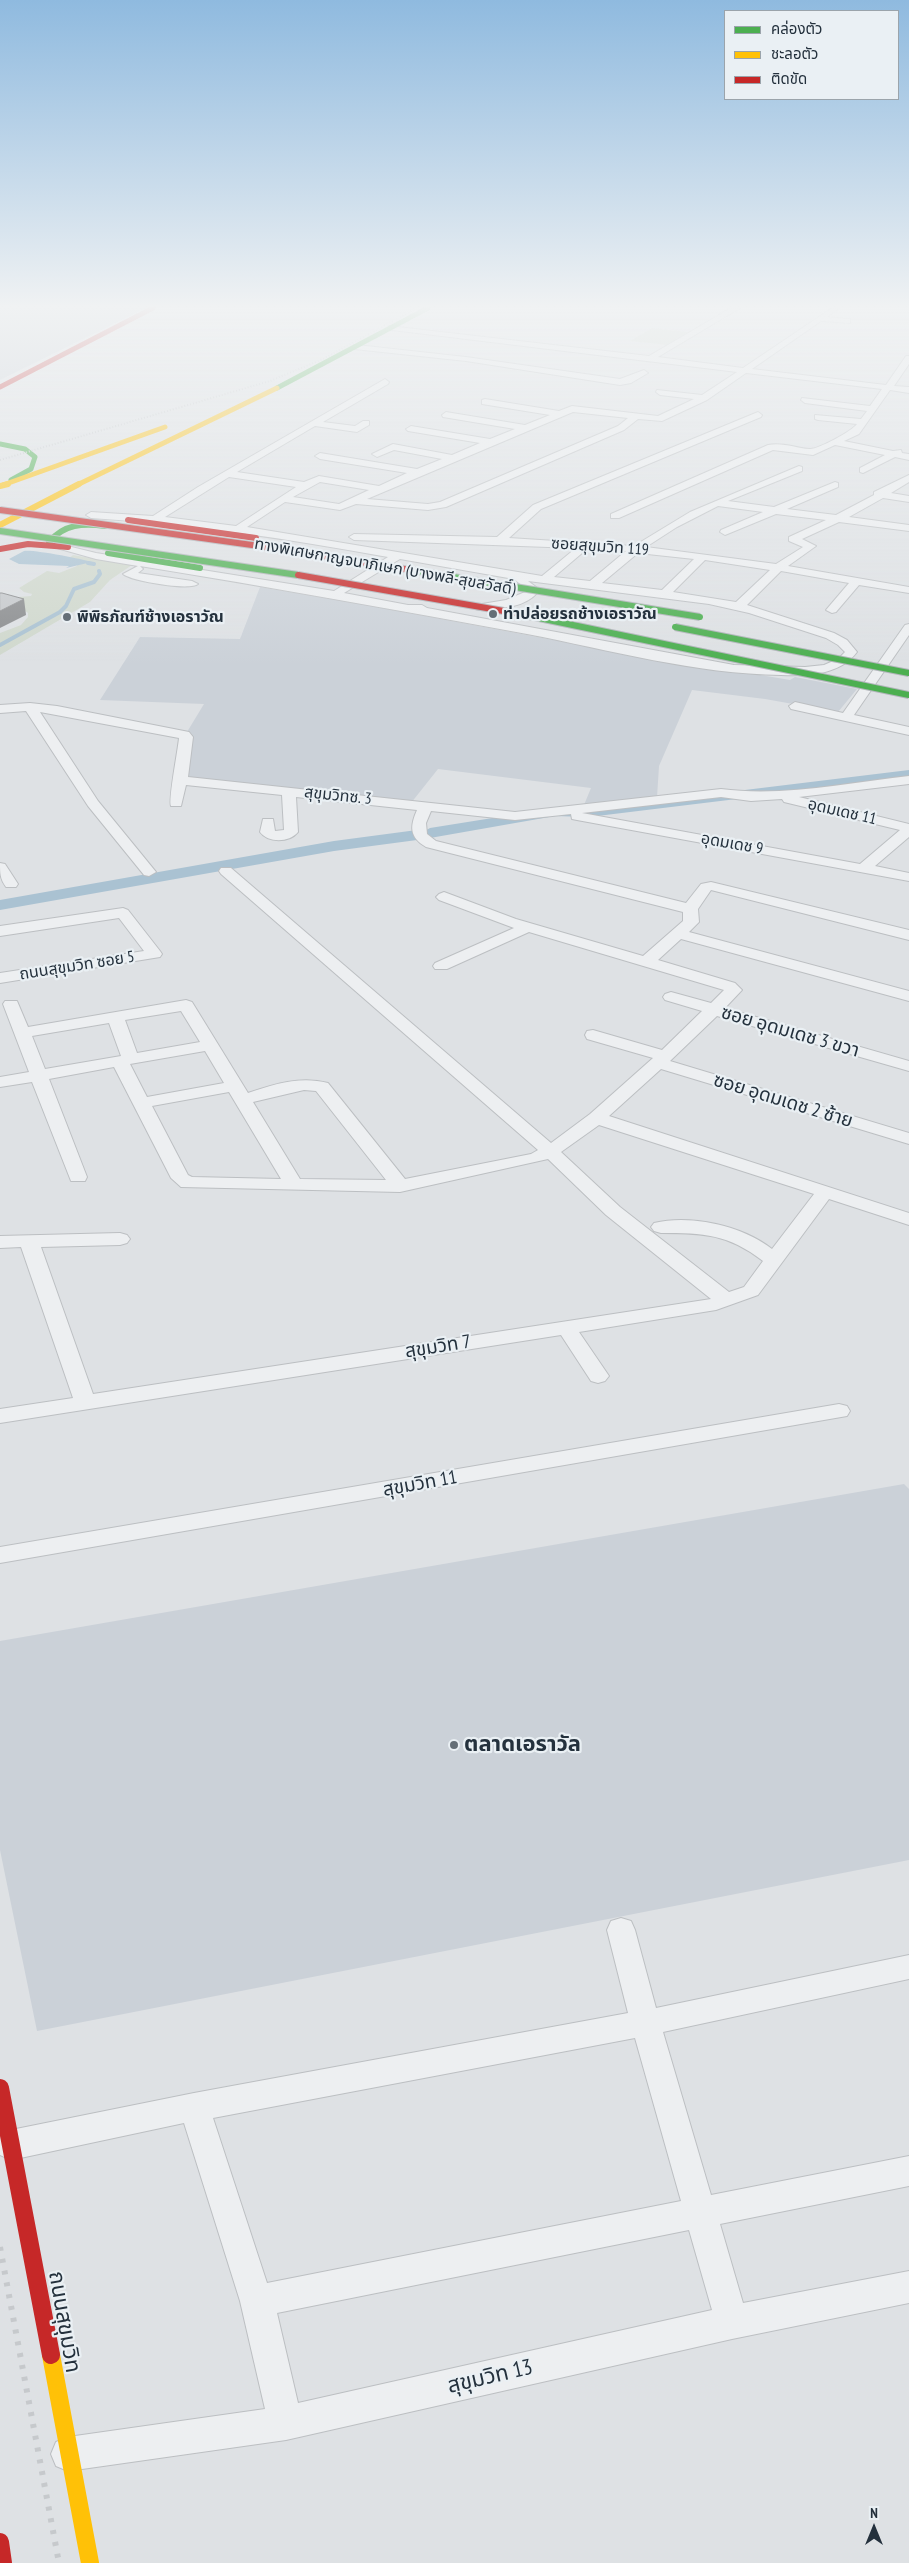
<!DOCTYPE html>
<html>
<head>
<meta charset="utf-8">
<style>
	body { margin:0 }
	#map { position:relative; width:909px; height:2563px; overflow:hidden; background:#dee1e4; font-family:"PT Sans Narrow","Noto Sans Thai",sans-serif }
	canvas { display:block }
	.legend { position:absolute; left:724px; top:10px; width:175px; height:90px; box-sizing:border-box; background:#eaf0f4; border:1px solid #9ba4ab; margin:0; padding:6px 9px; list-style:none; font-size:15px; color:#24313d }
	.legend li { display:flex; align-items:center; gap:10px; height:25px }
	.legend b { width:25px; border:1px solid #9ba4ab }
	.north { position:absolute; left:849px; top:2503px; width:50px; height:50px; -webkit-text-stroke:4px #eaf0f4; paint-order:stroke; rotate:0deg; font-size:14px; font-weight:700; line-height:20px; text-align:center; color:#24313d }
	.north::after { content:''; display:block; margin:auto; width:18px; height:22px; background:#24313d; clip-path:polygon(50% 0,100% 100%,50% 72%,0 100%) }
</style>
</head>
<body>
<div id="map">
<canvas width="909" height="2563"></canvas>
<ul class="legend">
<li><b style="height:6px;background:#4caf50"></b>คล่องตัว</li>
<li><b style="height:6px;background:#ffc107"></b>ชะลอตัว</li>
<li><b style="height:6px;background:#c62828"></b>ติดขัด</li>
</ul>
<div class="north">N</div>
</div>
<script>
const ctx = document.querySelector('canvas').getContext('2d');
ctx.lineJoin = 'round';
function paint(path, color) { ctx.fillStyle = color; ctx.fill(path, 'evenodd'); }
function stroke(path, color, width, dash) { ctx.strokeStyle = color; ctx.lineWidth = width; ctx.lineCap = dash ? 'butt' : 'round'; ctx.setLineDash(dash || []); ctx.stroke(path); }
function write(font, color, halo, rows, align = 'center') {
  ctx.font = font + ' "PT Sans Narrow","Noto Sans Thai",sans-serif'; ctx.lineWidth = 4.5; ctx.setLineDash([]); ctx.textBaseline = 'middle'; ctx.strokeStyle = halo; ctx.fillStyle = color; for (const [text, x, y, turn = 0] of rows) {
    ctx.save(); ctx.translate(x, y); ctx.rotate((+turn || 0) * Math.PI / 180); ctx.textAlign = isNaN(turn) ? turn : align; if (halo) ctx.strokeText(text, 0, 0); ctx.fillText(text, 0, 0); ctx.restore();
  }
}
const built = new Path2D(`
	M0,308H146L0,380Z
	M260,587L356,603L687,665L690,663L790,680L795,677L857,689L838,712L765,699L692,690L659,766L657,797L584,805L591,788L438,769L411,803L183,778L187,732L204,704L100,700L140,637L240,639Z
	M904,1484L909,1489V1860L37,2031L0,1850V1641Z`);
const green = new Path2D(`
	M652,328L688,332L667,345L630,341Z
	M73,555L132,565L110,580L90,602L0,655V633L21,625L28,617V613L7,598L31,596L32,594L24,592L19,588L47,571L59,573L77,566L76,559L69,558Z`);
const water = new Path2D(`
	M24,551C32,549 82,559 92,562L66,568L69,566L19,564L9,559Z`);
const stream = new Path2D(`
	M88,563L94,564
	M0,645L60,612L66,606L74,589L94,582L100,574L99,571`);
const canal = new Path2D(`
	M909,770V778L589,817L555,816L430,838L424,836L417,840L334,851L0,910V900L334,841L417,830L423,832L430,828L555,808L589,809Z`);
const street = new Path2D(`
	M731,308H740L658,357L743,368L832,308H839L827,317L847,319H850V323L821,321L752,369L886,385L906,356H909V364L894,386L909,387V393L890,390L859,434L844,441L893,451L901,450L902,453L909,454V460L895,457L863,473L860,472V468L885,455L835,445L813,455L773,450L619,518H611V514L768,445C783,442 795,448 810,449C819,449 852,431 857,424L818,420L815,419V415L861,419L867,411L805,403L801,400L802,398L870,406L882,389L746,373L707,400L662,421L638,419L624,430L446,507L428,510L356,504L340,510L285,502L247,527L542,576L576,548L354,540L349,537L354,534L497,537L533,505L758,412L762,415L761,417L541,509L509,538L634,546L690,512L799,466L802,467V471L728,501L774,507L835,482L838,483V487L787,509L836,515L874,495V492L909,475V482L891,493L909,496V502L883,498L849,517L909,525V531L839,522L802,539L816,546L788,566L909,587V593L859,585L836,612L832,613L826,610L849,583L781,571L747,605L834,633L847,640L857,652C840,675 808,676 781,675C696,674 610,650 527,634C398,610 269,587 140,566L143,569L138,573L192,581L198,584C190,591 131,581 123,574L138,566L96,559L46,545L51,542L96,553L334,591L388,557C289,539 191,524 91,518L86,515L91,512L153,516L198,487L385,379L389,382L388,384L323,422L355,426L363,421H369V425L357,432L315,426L237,472L304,482L319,476L379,486L407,473L320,459L315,456L320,453L417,469L442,459L394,450L377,457L372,454L393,444L452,455L480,443L408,431L406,429L411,426L490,439L515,429L443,417L442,415L446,412L525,425L550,415L482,404V400L485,399L559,411L572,406L658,416L694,399L660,395L656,392L657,390L702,395L737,372L392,330H389V326L649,356ZM573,412L628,418L618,426L440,502L428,504L367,499ZM229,477L296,487L236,526L165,517ZM320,482L369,490L339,504L293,497ZM718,506L763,512L721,530L720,532L725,535L776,514L826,520L789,537V541L803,547L776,564L646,547L677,527ZM588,548L626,551L590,581L554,577ZM638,553L694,559L662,590L602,583ZM400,559L514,579L525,588V592L506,600L476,605V609L480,610C498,609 524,608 537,593L536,587L528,581L709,604L749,613L826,638L838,645L845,652L838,659L824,665L805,667L734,665L427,608L422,605H408L344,593ZM705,560L770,570L736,602L673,592Z
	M357,345L466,357L620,379L644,370L648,373L631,383L620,385L466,361L354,349V345Z
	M909,624V635L854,715L909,727V735L791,709L789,706L795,702L843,713L905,625Z
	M30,703L57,706L189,732L193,737L188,777L515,812L721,789C783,797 847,783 909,776V784L799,797L909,824V837L875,866L909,873V881L577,820L572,819L571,814L515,820L431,811L426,823L427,834L436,841L686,903L701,884L711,882L909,930V940L711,890L698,909L699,922L689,932L909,991V1001L681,939L658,960L735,983L742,990L725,1008L909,1061V1071L717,1016L670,1061L909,1133V1144L661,1069L609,1116L909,1213V1225L829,1199L758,1295L716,1310L579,1332L609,1376L605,1381L598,1383L591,1381L561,1335L0,1423V1409L73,1398L21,1247L0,1248V1236L120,1233L127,1235L130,1239L127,1243L120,1245L41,1247L93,1394L711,1299L606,1215L548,1159L400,1192L181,1187L171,1178L114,1067L49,1079L87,1177L85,1181H71L32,1082L0,1087V1077L29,1072L3,1004L5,1001H17L28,1027L186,1000L192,1002L248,1093C275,1084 300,1076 328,1083L405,1179L531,1154L538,1150L221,874L219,871L221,868H231L551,1143L590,1114L653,1058L587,1039L585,1035L587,1031L593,1030L662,1050L702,1011L665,1000L663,997L665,994L671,992L711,1003L724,990L529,932L447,969H435L433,966L435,963L514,928L439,900L436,897L439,894L444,892L516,919L643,956L683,921V912L426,847C409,837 410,826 417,810L296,797L298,832C289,843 268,843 260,832L263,819H273L275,831L284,830L282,795L186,785L181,806H171C168,800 178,750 179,738L40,712L98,801L156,872L149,876L144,875L88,806L26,711L0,713V705ZM721,797L751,801L782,799L784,802L900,830L860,864L582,813ZM181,1011L200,1042L137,1053L125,1020ZM109,1023L121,1056L45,1069L32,1036ZM205,1051L224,1083L147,1097L130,1064ZM304,1090L316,1091L386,1180L300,1179L253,1102ZM229,1092L281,1179L192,1177L188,1175L152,1106ZM599,1125L814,1194L772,1249C743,1226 691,1214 654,1223L651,1227L654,1231L661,1233C704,1233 728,1234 763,1261L744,1287L729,1292L620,1207L561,1152Z
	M0,863L5,864L18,884L16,887H6C0,879 0,873 0,863Z
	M123,908L128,910L160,951L162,954L160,957L0,983V973L144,951L119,918L0,936V926Z
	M839,1404L847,1406L850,1411L847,1416L0,1563V1547Z
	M621,1918L631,1921L635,1930L656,2008L909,1955V1979L663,2032L711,2195L909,2156V2186L720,2224L743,2303L909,2271V2303L732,2339L286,2440L68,2471L56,2466L51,2454L56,2442L68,2437L265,2409L240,2301L184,2123L11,2160L0,2155V2135L11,2130L194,2093L628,2013L607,1930L611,1921ZM635,2038L681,2201L267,2283L213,2118ZM689,2230L712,2310L298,2403L277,2313Z`);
const fastFar1 = new Path2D(`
	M277,388L428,308
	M0,444L25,449L35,457L31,469L11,480`);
const fast = new Path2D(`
	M51,545L49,542C64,524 83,523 105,526
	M108,553L200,568`);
const slowFar2 = new Path2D(`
	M3,485L165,427
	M77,485L277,388`);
const slowFar1 = new Path2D(`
	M0,486L8,484
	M0,525L79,484`);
const slow = new Path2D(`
	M51,2355L90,2563`);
const jamFar2 = new Path2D(`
	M0,387L153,308`);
const jamFar1 = new Path2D(`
	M128,520L256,538
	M0,549L28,544L68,547`);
const jam = new Path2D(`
	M0,2088L51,2355
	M0,2542L3,2563`);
const railFar1 = new Path2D(`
	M0,460L270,381L323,359L417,308`);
const rail = new Path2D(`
	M0,2247L59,2563`);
const fastBridge = new Path2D(`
	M0,531L298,575
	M410,570L700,617
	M515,613L909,695
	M675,627L909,673`);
const jamBridge = new Path2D(`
	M0,510L288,550L410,570
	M298,575L515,613`);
const shadedWall = new Path2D(`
	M24,599L26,615L0,628V611Z`);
const building = new Path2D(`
	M0,593H2L24,599L0,611Z`);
const markers = [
	[493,614,5,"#656f77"],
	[67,617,5,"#656f77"],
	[454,1745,5,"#656f77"]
];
const farStreetnames = [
	["ซอยสุขุมวิท 119",600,547,4],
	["ทางพิเศษกาญจนาภิเษก (บางพลี-สุขสวัสดิ์)",385,567,10],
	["สุขุมวิทซ. 3",338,796,6],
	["อุดมเดช 11",842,812,13],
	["อุดมเดช 9",732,844,10],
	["ถนนสุขุมวิท ซอย 5",77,966,-9]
];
const farPoinames = [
	["ท่าปล่อยรถช้างเอราวัณ",503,614],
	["พิพิธภัณฑ์ช้างเอราวัณ",77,617]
];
const streetNames = [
	["ซอย อุดมเดช 3 ขวา",790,1032,16],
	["ซอย อุดมเดช 2 ซ้าย",783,1101,17],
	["สุขุมวิท 7",438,1347,-9],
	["สุขุมวิท 11",420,1484,-10]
];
const nearPoinames = [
	["ตลาดเอราวัล",464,1745]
];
const nearStreetnames = [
	["ถนนสุขุมวิท",64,2322,80],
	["สุขุมวิท 13",490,2377,-13]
];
paint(built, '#cbd1d8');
paint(green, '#d0d8cd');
paint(water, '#aac2d2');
stroke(stream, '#aac2d2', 4);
paint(canal, '#aac2d2');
stroke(street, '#bcbfc2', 2);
paint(street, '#edeff1');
stroke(fastFar1, '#4caf50', 5);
stroke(fast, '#4caf50', 6);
stroke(slowFar2, '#ffc107', 5);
stroke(slowFar1, '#ffc107', 6);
stroke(slow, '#ffc107', 18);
stroke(jamFar2, '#c62828', 5);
stroke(jamFar1, '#c62828', 6);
stroke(jam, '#c62828', 18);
stroke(railFar1, '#c6c9cc', 2, [1, 2]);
stroke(rail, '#c6c9cc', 6, [4, 8]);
stroke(fastBridge, '#b0b4b9', 8, []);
stroke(jamBridge, '#b0b4b9', 8, []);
stroke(fastBridge, '#4caf50', 6);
stroke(jamBridge, '#c62828', 6);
paint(shadedWall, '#8b8d8f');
paint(building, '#c6c9cc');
stroke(building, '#8b8d8f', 1);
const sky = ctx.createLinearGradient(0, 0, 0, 666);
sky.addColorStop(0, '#8fbadf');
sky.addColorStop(0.46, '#f0f2f3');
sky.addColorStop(1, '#f0f2f300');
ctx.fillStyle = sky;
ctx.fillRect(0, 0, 909, 666);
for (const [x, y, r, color] of markers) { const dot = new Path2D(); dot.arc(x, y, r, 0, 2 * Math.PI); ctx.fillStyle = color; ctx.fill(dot); stroke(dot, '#eaf0f4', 2); }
write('16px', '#24313d', '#eaf0f4', farStreetnames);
write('bold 16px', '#24313d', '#eaf0f4', farPoinames, 'left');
write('19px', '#24313d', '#eaf0f4', streetNames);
write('bold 22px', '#24313d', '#eaf0f4', nearPoinames, 'left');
write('22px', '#24313d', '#eaf0f4', nearStreetnames);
</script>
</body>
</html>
